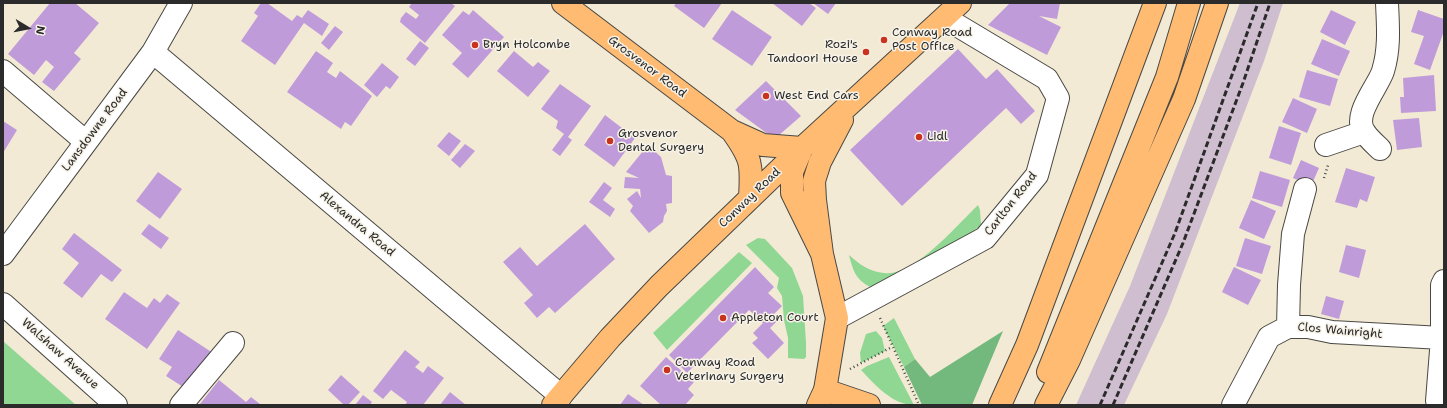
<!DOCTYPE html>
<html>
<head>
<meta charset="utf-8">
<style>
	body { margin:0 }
	#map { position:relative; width:1447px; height:408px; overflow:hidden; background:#f2ead4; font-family:"Shantell Sans",sans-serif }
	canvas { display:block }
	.frame { position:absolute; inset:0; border:4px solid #2b2b2b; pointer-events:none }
	.north { position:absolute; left:8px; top:8px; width:40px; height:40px; -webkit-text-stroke:3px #f7f3e8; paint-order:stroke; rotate:100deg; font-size:11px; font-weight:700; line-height:16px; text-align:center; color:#2b2b2b }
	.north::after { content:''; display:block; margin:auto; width:14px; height:18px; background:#2b2b2b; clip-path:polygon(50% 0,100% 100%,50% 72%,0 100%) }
</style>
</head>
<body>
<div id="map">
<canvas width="1447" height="408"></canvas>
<div class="frame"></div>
<div class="north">N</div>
</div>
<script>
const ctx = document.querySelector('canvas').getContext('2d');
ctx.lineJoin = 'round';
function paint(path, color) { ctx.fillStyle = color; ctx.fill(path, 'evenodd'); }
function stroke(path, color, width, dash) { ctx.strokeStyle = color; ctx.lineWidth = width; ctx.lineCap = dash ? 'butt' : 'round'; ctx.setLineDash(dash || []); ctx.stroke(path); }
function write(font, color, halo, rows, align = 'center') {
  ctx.font = font + ' "Shantell Sans",sans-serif'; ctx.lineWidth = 3; ctx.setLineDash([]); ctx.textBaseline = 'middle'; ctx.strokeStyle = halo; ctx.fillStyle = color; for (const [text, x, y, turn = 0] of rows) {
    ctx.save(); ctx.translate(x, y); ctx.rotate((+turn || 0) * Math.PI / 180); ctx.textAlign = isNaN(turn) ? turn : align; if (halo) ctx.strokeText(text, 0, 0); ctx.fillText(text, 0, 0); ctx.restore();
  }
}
const industrial = new Path2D(`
	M1240,3H1283L1264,61L1167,314L1124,405H1076L1130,286Z`);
const green = new Path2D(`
	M978,205L980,210L981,225L969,235L874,289C856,280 854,274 849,255C859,264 870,272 884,273C914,277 957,225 978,205Z
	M758,238L765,239L792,268L803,296L806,343V357L804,359L788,358V338L784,320L782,296L777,288L779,278L746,245Z
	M739,252L752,263L667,350L653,333Z
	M894,318L915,359L904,367L883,326Z
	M876,331L882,338L885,351L861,363L860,353L866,334Z
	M3,341L76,405H3Z
	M889,357L914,405C893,405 875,385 861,370L867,366Z`);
const forest = new Path2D(`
	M1003,331L972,405H922L904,367L915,359L930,377Z`);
const building = new Path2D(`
	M50,3H75L99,23L74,53L81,59L54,91L42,82L54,67L46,60L34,75L8,54Z
	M261,3H267L292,21L297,15L302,18L308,10L329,24L322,36L304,23L275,65L241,41L258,16L254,13Z
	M412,3H451L455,6L425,43L400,22L401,18L406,12L416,19L419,15L409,7Z
	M676,3H722L704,28L674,6Z
	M772,3H809L816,8L802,26Z
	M813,3H836L828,14Z
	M1010,3H1060L1057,19L1039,16L1061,27L1047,55L988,25Z
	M473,10L504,37L468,78L452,64L462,53L442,35L463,11L469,15Z
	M732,10L772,37L752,66L712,39Z
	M1331,10L1356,22L1345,45L1320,32Z
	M1418,10L1444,19V31L1430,70L1414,64L1424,36L1411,32Z
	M335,26L343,32L329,50L321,43Z
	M1322,39L1350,51L1339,76L1311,64Z
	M420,41L429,48L415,66L406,59Z
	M958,49L986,79L997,69L1035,111L1021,124L1006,108L902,206L850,150Z
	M316,51L333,63L327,72L336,78L340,71L372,96L351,126L345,122L341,129L287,92Z
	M514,51L533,67L538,62L550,71L528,97L497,71Z
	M382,63L399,77L390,89L386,86L377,97L364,85Z
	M1307,70L1338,79L1330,106L1299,97Z
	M1434,75L1436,111L1401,113L1400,97H1404L1403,78Z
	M766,81L801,116L778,136L772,137L735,110Z
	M560,84L591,106L568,137L572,140L560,156L552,150L564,134L556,128L558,121L541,109Z
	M1293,98L1317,109L1307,133L1282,122Z
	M605,115L635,138L614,167L584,145Z
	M1419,118L1422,147L1397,150L1393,120Z
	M3,121L17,130L3,153Z
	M1279,126L1301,133L1291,165L1269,158Z
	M449,132L461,141L449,156L437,146Z
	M465,144L475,151L460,168L451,160Z
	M648,145L661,157L666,175L672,176V203L666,204L667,211L664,216L663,222L649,233L630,211L633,206L627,199L637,191L641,198L640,189L624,188L625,177L639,178L626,172Z
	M1301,160L1319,168L1311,186L1293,178Z
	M1346,168L1375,177L1367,202L1360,199L1357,208L1335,202Z
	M1260,171L1290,180L1282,207L1252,198Z
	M158,172L182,189L160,219L136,201Z
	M604,182L612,188L603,200L615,209L610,217L589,202Z
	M1251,200L1276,211L1264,239L1239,228Z
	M149,224L169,238L161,249L141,234Z
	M585,224L615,259L555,313L549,307L537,318L524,303L533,295L503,262L520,247L537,266Z
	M74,233L122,270L112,282L101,274L82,298L63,283L79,263L62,249Z
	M1245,238L1271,246L1262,274L1236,266Z
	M1346,245L1366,250L1359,278L1339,272Z
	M755,267L774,287L768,293L782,306L772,316L777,321L770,328L784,343L768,359L752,343L758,338L753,333L763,323L749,310L687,373L669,355Z
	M1234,267L1261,280L1248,305L1222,292Z
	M124,292L147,308L154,298L160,303L167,294L180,303L147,349L105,319Z
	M1326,296L1344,301L1339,319L1321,314Z
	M178,330L216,355L191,392L166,376L172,367L159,359Z
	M405,350L420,362L415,367L423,373L428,366L444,378L423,405H405L407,402L391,390L383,399L373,391Z
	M666,357L694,382L688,389L694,395L685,405H661L640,386Z
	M341,375L360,392L348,405H344L328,390Z
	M219,380L246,402L251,397L260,404L201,405L200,404Z
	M450,392L466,405H440Z
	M628,394L644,405H620Z
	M363,395L372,402L370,405H355Z`);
const path = new Path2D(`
	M1324,178L1328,165
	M880,318L919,405
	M850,369L892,347`);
const minor = new Path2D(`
	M153,52L561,396
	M3,71L86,142
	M1326,145L1364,132
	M1380,149C1375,144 1369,139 1365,133C1351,116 1378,87 1383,71C1390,48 1388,26 1387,3
	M3,254L153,52L181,3
	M3,304L116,405
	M837,318L985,238L1037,175L1058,98L1047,79L945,18
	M1288,327L1289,285L1293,234L1305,189
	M1437,401L1442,338V285L1444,281
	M181,405L233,343
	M1233,405L1269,337L1288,327H1308L1332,332L1442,338`);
const major = new Path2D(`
	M563,3L732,131L763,145L802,148L792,172V193L822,254
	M732,131C752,159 752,164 750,198
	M553,405L610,338L659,286L802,148L960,3
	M818,405L825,390L837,318L822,254L815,200L814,181L820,162L842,120`);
const highway = new Path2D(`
	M1048,372L1167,77L1189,3
	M825,390L869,405
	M1000,405L1027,345L1155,3
	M1046,405L1069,360L1184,99L1217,3`);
const rail = new Path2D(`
	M1100,405L1175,233L1258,3
	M1113,405L1183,243L1243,83L1270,3`);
const markers = [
	[884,40,4,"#c8321e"],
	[475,45,4,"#c8321e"],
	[866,52,4,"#c8321e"],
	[766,96,4,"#c8321e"],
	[919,137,4,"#c8321e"],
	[610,141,4,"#c8321e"],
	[723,318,4,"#c8321e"],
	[667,370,4,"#c8321e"]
];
const poiNames = [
	["Conway Road",892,33],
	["Post Office",892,47],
	["Bryn Holcombe",483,45],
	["Rozi's",858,45,"right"],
	["Tandoori House",858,59,"right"],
	["West End Cars",774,96],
	["Grosvenor",618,134],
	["Dental Surgery",618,148],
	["Lidl",927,137],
	["Appleton Court",731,318],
	["Conway Road",675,363],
	["Veterinary Surgery",675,377]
];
const streetNames = [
	["Grosvenor Road",647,67,37],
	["Lansdowne Road",95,130,-53],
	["Conway Road",750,198,-44],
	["Carlton Road",1011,204,-52],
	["Alexandra Road",357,224,40],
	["Clos Wainright",1340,331,5],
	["Walshaw Avenue",60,354,42]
];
paint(industrial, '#cfbdd0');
paint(green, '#8fd792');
paint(forest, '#73b87c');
paint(building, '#c09bda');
stroke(minor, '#494844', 24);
stroke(major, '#494844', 24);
stroke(highway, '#494844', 24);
stroke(path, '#494844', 2.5, [1, 3]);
stroke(minor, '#fff', 22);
stroke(major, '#ffbb71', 22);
stroke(highway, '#ffbb71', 22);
stroke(rail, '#2b2b2b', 3, [6, 3]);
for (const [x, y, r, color] of markers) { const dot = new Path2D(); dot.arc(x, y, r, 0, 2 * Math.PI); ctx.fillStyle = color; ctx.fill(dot); stroke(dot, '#f7f3e8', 1.5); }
write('12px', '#2b2b2b', '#f7f3e8', poiNames, 'left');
write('12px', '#2b2b2b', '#f7f3e8', streetNames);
</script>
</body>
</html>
